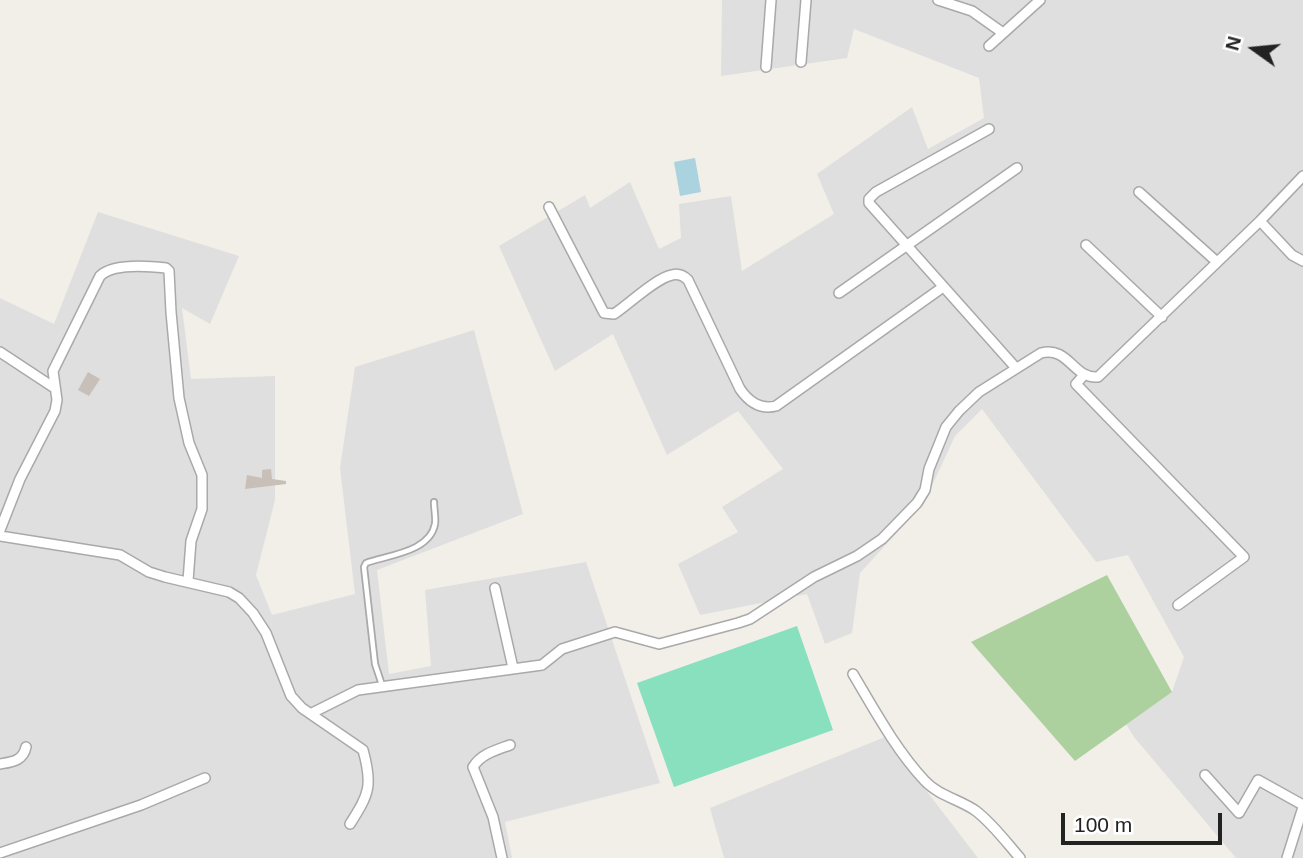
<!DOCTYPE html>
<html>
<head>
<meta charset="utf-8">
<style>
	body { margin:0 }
	#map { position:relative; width:1303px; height:858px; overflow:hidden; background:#f2efe9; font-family:Helvetica,sans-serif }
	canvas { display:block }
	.north { position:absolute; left:1219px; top:14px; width:70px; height:70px; -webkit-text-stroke:5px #fff; paint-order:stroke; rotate:285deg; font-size:19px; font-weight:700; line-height:28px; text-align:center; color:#222 }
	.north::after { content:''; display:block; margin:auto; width:24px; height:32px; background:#222; clip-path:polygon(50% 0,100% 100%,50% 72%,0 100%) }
	.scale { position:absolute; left:1061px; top:813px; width:161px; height:32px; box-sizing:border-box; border:4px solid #222; border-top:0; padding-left:9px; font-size:21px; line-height:24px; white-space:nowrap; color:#222; -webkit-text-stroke:5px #fff; paint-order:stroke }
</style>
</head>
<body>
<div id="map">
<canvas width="1303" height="858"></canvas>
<div class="north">N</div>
<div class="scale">100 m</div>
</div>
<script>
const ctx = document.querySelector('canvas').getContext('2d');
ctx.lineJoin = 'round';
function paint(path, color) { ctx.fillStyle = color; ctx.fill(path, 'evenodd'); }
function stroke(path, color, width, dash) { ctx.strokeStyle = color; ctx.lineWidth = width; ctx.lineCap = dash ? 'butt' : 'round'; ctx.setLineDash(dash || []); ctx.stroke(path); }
const residential = new Path2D(`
	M722,0H1303V858H1236L1134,737L1126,724L1172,692L1184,657L1128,555L1096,562L982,409L955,436L924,503L860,573L852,633L825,644L807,594L700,615L678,564L738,532L722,507L783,469L738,411L667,455L613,334L555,371L499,246L585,195L590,208L630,182L659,249L681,238L679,204L731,196L742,271L834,214L817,174L912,107L928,149L984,118L979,78L854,29L847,58L721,76Z
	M98,212L239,256L210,324L182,308L191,379L275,376V500L256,575L272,615L355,594L340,468L355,367L474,330L523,514L377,570L389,674L431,666L425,590L586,562L660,783L505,822L512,858H0V298L54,324Z
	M885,737L978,858H724L710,808Z`);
const forest = new Path2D(`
	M1107,575L1172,692L1075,761L971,642Z`);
const pitch = new Path2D(`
	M797,626L833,730L674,787L637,683Z`);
const water = new Path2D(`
	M695,158L701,192L680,196L674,162Z`);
const building = new Path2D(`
	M88,372L100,379L89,396L78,390Z
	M271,469L272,479L286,481V484L245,489L247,475L262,478V470Z`);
const lane = new Path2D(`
	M382,685L375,664L364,567L366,563C388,555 430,552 435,524C436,518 434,509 434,502`);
const street = new Path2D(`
	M938,0L972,11L1003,33
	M989,46L1040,0
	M801,62L806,0
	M766,67L771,0
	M989,129L876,192L869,199V203L1016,368
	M1139,192L1217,262
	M549,207L604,313L614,314C629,304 656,278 672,275C679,273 684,276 688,280L740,389C749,402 760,410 776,406L943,287
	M1260,221L1292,255L1303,261
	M1086,245L1162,317
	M839,293L1017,168
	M0,352L53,387
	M1084,375L1076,384L1244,557L1178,605
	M0,530L20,479L55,411L57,400L53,371L100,276C113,263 148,266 166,268L169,271L171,312L179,398L189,443L202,475V509L191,541L188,581
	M0,536L120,555L149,572L165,577L229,592L239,598L253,613L266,633L291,696L302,708L363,750C373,786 369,794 350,824
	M495,588L513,668
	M853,674C875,711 896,750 925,781C939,796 961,800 976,811C993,824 1006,842 1020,858
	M312,713L358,690L542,665L562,649L615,632L659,644L738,623L750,619L814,577L857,556L882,539L917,503L925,490L929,469L946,427L959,411L979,392L1041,353C1069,346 1073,379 1098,377L1260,221L1303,176
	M0,764C12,762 23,761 26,747
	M1205,775L1239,813L1258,780L1303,805
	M0,853L141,805L205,778
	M502,858L493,817L473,767C481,754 496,750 510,745
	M1287,858L1303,807`);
paint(residential, '#e0dfdf');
paint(forest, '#add19e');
paint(pitch, '#88e0be');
paint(water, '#aad3df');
paint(building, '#c7bfb8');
stroke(lane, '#a9a9a9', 8);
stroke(street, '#a9a9a9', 12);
stroke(lane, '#fff', 4.5);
stroke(street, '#fff', 9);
</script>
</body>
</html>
